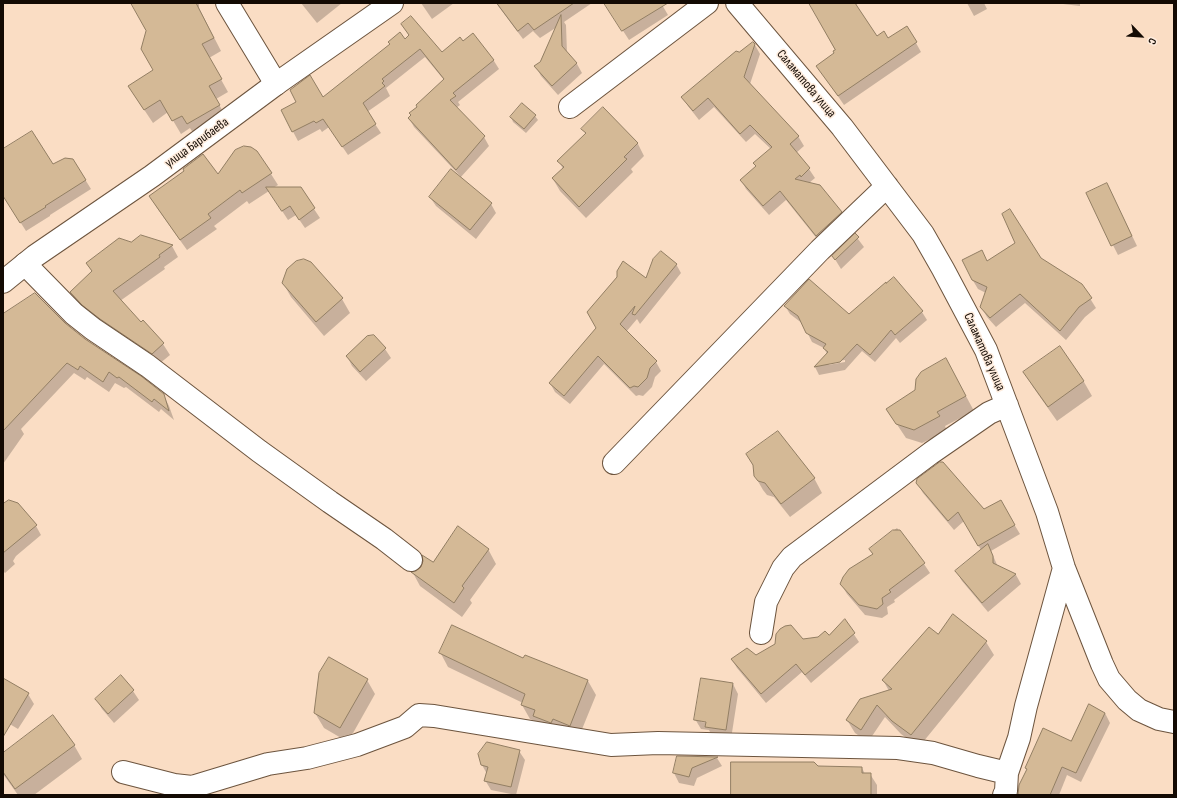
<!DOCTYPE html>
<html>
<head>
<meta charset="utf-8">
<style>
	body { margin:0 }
	#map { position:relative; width:1177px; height:798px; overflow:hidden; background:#faddc4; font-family:"Sofia Sans Condensed",sans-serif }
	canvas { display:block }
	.frame { position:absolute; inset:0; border:4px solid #130a03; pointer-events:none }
	.north { position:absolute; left:1121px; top:16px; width:40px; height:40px; -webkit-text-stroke:3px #feecdd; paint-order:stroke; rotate:115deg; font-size:11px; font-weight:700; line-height:16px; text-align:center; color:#130a03 }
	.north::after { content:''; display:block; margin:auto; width:14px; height:18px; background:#130a03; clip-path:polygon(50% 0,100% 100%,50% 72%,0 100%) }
</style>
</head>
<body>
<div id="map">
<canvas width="1177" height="798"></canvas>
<div class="frame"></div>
<div class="north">С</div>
</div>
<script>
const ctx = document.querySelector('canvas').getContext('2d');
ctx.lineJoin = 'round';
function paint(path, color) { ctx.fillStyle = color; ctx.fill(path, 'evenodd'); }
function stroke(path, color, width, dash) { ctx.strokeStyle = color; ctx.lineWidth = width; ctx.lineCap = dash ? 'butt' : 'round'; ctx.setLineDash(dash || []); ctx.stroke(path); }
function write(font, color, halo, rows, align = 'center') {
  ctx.font = font + ' "Sofia Sans Condensed",sans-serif'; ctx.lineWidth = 3; ctx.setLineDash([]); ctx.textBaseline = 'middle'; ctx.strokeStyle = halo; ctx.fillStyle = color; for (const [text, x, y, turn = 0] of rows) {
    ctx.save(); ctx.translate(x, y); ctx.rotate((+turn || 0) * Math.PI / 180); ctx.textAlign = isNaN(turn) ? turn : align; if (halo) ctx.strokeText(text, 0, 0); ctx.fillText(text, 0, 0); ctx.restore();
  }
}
const shadow = new Path2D(`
	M132,3H199V8L221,51L209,58L228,92L216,99L227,119L195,136L190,128L181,134L168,112L153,123L137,99L154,70L147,31Z
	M301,3H342L317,23Z
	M421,3H454L432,19Z
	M496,3H592L564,22L566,25L567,53L577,64L582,73L558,95L541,76L536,67L540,62L557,27L540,38L533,31L523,39Z
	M605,3H661L668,15L629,40Z
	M815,3H859L856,5L877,37L916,43L921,52L844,105L818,67L836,53V50Z
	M967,3H984L987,9L974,16Z
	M1062,3H1080V6L1063,4Z
	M402,25L442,53L463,42L473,34L494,61L499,69L458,102L460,105L456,108L484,137L489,146L460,178L491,204L496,213L476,239L436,206L430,197L460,176L414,127L409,118L444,80L425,57L386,88L390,96L367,112L381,133L348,155L329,127L322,132L320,129L298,141L282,111L323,98L405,40L410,37Z
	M755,45L760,54L750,84L798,136L804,146L796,153L809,169L815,178L809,183L841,213L846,222L822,245L786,200L769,215L746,189L741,180L756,167L771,149L755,134L746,142L714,107L699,120L688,106L683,97L739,54Z
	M603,108L638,144L644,156L631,169L633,172L586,218L560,191L553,179L563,169L559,161L586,134L582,129Z
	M535,116L538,120L526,133L513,122L511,117Z
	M3,149L52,166L73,160L91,189L50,215V216L26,231L10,206L3,188Z
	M271,174L278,185L273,188H300L320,218L305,228L296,215L288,220L269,191L249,204L247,201L214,226L217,229L187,250L157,208L150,196L218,176Z
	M1087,194H1112L1137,246L1118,255Z
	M855,235L864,247L841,269L833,256Z
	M141,236L172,246L178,257L164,267L165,269L120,301L141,323L143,321L163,344L170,355L159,364L108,330L77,303L71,292L92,272L87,264L131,243Z
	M1040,259L1081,284L1096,308L1085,317L1066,340L1025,303L996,327L987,317L981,307L986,293L978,289L972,279Z
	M311,263L342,299L350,313L324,336L291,297L283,283Z
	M676,264L681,273L640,324L637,319L626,332L656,362L661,371L655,377L652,387L643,396L639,395L636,396L604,364L570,404L555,392L550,383L646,280Z
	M894,278L922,312L927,320L900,343L896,338L875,362L862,351L845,370L819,375L815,367L827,354L824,348L812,342L803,324L790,314L785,306L849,316ZM845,360V362L828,365L831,362Z
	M3,315L64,324L85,340L163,394L169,406L174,420L161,409L159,412L126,387L124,388L115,383L109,392L87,377L85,380L74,373L21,429L24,434L3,464Z
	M373,336L385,349L391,358L366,381L352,366L347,356Z
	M1060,348L1084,382L1092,396L1057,421L1033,387L1025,373Z
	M946,359L974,411L945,426L947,431L922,443L906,438L896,423L916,390Z
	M747,455L814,478L822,493L790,517L774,497L767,495L763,490L755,476L754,467Z
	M917,483L984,511L1000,501L1020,534L991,551L998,567L1016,575L1021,584L988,612L962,581L956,571L981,550L964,521L954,530L923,493Z
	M3,505L36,526L41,535L16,556L13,561L15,564L5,573L3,571Z
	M897,528L924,564L930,573L894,600L895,602L887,607L888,614L882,618L865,615L847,594L841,584L873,555L870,549Z
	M488,549L496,564L470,600L472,603L462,617L420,586L413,573L433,564Z
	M845,621L859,642L811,683L802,672L766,703L737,668L732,660L756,656L776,644L829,636Z
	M938,636L986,642L994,655L919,747L901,734L885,717L868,742L855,733L847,720L889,691L883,680Z
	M440,652L523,659L525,656L588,681L596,695L578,739L542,730L537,722L530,719L522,705L523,703L448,667Z
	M121,677L133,691L139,700L114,723L102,709L96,699Z
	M3,679L28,694L34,704L18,729L3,720Z
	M367,680L375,694L348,742L324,728L315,713Z
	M702,680L733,684L738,694L731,739L712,736L709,730L701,729L695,719ZM701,720L711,723L701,722Z
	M1105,713L1110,723L1081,782L1067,775L1059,795H1018L1028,770L1071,742Z
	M74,745L82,759L34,795H18L3,774V754Z
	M519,751L525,760L516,795L491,790L485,780L487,774L482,765Z
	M678,757L717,758L722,766L697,778L694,786L679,783L674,773Z
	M818,767L862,768L865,774H870L877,785V795H732Z`);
const building = new Path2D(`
	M131,3H196L214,38L202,44L222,79L209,86L220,105L187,124L182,116L172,121L160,100L144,110L128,86L153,70L141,49L146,31Z
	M497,3H574L534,30L528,23L518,31Z
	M604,3H668L622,31Z
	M809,3H855L877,36L884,31L888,38L907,26L917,42L838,96L816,66L834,53L833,51L835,50Z
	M561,15L562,46L577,63L552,86L534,66L540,62Z
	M411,16L442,52L460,37L463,41L473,33L494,60L453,93L456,96L450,100L485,136L456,170L408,118L411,115L409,113L417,107L416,105L444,79L420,49L382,79L384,81L382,83L385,86L363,103L376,124L342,147L323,119L316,123L314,121L292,132L281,110L296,102L290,90L310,75L323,97L390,44L388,42L400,32L405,39L409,35L401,24Z
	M753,42L755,44L744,77L799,136L790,144L810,168L801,177L800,175L795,179L820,185L842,212L816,236L780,191L763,206L740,180L756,166L753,163L772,147L750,125L740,134L708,98L693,111L681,97L736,51L739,52Z
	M522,103L536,115L524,129L510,117Z
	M603,107L638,143L624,157L627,159L579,207L552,178L564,167L557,161L586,133L581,129Z
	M32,131L53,164L65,158L73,159L86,180L45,206L46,207L20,223L3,196V149Z
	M244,146L251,147L257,151L272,173L242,193L240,190L208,214L211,218L180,240L149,196L184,171L183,169L203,154L218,174L235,150Z
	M451,169L492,203L470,230L429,197Z
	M1107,183L1132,236L1111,246L1086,193Z
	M266,187H301L315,208L299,220L290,206L282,211Z
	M1010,209L1041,258L1082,284L1092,298L1079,307L1060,331L1020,294L990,318L980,307L987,287L972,280L962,260L982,250L987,261L1015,243L1002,214Z
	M855,233L859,237L835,260L832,256Z
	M141,235L173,245L159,255L160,257L113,291L141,322L143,320L164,343L152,354L100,319L82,305L70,292L92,271L86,263L119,238L131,242Z
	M661,251L677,264L635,315L632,314L635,306L620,324L657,361L650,368L647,378L638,387L634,386L630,388L598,356L564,396L549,383L596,328L587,312L617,277V271L623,261L646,278L653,259Z
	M304,259L311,262L343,298L316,322L282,283L287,269L296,261Z
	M894,277L923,311L895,335L891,330L870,355L857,344L840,362L814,367L828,352L823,348L826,344L806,333L798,316L784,306L809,279L849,314L886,282V283Z
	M35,293L65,323L85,339L141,376L164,394L169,411L154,399L152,402L119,377L117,378L109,372L103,382L80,366L78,370L67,363L3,431V314Z
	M374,335L386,348L360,372L346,356L367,336Z
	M1060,346L1084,381L1048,407L1023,372Z
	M946,358L966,396L937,412L940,416L914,430L896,424L886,409L915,390L916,379L921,372Z
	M778,431L815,478L781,504L765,483L758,481L754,476L753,465L746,454Z
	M940,462H943L984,509L1001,500L1015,525L978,546L958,512L948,521L916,483L917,479Z
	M9,500L18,503L37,525L3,553V504Z
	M458,526L489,549L462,586L464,588L454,603L411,572L416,571L421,567L423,561L422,555L433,562Z
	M893,530H900L925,563L889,590L891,592L882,598L883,604L877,609L859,605L840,584L843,577L849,569L873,554L869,549Z
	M988,544L993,556V563L1016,574L982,603L955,571Z
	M953,614L987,641L911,735L892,721L877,705L861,730L846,720L860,699L892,689L882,680L929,627L938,634Z
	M845,619L855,633L805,675L796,664L761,694L731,659L747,648L756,655L775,644L776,634L780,629L785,626L791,625L803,639L818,637L825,631L829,635Z
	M452,625L523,658L525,655L588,680L570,726L553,719L551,723L533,716L535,710L521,705L525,694L439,653Z
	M329,657L368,679L340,728L314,713L319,673Z
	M121,675L134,690L108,714L95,699Z
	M3,678L29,693L3,737Z
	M701,678L733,683L726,730L705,727L706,722L694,720Z
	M1089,704L1105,713L1076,773L1062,767L1050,795H1018L1019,785L1027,769L1025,768L1043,728L1071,741Z
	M53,715L75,745L15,789L3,772V753Z
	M487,742L520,750L511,787L484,781L488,767L481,765L478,754Z
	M677,756L718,757L692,768L689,777L673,773Z
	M731,762H814L818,766L862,767V773H871V795H731Z`);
const minor = new Path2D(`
	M227,3L276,84
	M737,3L842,127L923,234L943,269L986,350L1047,512L1064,568L1102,664L1109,679L1127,700L1139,710L1159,719L1174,722
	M570,107L707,3
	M25,264L74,314L93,329L148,366L259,451L330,502L384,539L411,560
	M614,463L820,250L887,186
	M761,633L766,602L783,568L792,557L931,453L989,413L1007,405
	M123,772L174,785L192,787L268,764L307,758L357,745L405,727L419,715L434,716L611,745L658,743L898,748L933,753L978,766L1007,773
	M1004,795L1006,791L1007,773L1019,738L1026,706L1064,568`);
const tertiary = new Path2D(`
	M3,282L35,256L152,176L276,84L392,3`);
const streetNames = [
	["Саламатова улица",806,84,50],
	["улица Барибаева",197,143,-36],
	["Саламатова улица",984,352,66]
];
paint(shadow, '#0003');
paint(building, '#d4b996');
stroke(building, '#927e63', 1);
stroke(minor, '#6c543e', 24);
stroke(tertiary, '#6c543e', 24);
stroke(minor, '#fff', 22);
stroke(tertiary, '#fff', 22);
write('13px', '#130a03', '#feecdd', streetNames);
</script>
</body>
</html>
